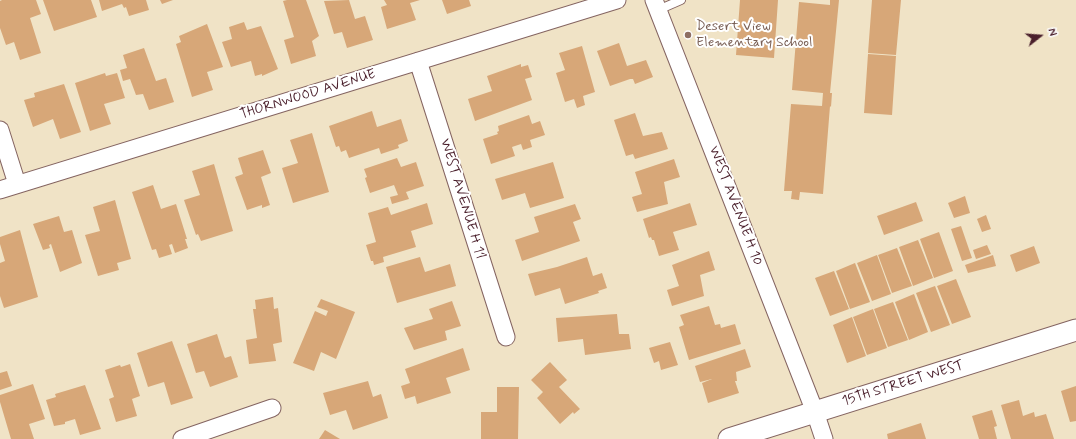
<!DOCTYPE html>
<html>
<head>
<meta charset="utf-8">
<style>
	body { margin:0 }
	#map { position:relative; width:1076px; height:439px; overflow:hidden; background:#f0e3c6; font-family:Mynerve,sans-serif }
	canvas { display:block }
	.north { position:absolute; left:1020px; top:16px; width:40px; height:40px; -webkit-text-stroke:3px #fff; paint-order:stroke; rotate:73deg; font-size:11px; font-weight:700; line-height:16px; text-align:center; color:#4a1f2b }
	.north::after { content:''; display:block; margin:auto; width:14px; height:18px; background:#4a1f2b; clip-path:polygon(50% 0,100% 100%,50% 72%,0 100%) }
</style>
</head>
<body>
<div id="map">
<canvas width="1076" height="439"></canvas>
<div class="north">N</div>
</div>
<script>
const ctx = document.querySelector('canvas').getContext('2d');
ctx.lineJoin = 'round';
function paint(path, color) { ctx.fillStyle = color; ctx.fill(path, 'evenodd'); }
function stroke(path, color, width, dash) { ctx.strokeStyle = color; ctx.lineWidth = width; ctx.lineCap = dash ? 'butt' : 'round'; ctx.setLineDash(dash || []); ctx.stroke(path); }
function write(font, color, halo, rows, align = 'center') {
  ctx.font = font + ' Mynerve,sans-serif'; ctx.lineWidth = 4; ctx.setLineDash([]); ctx.textBaseline = 'middle'; ctx.strokeStyle = halo; ctx.fillStyle = color; for (const [text, x, y, turn = 0] of rows) {
    ctx.save(); ctx.translate(x, y); ctx.rotate((+turn || 0) * Math.PI / 180); ctx.textAlign = isNaN(turn) ? turn : align; if (halo) ctx.strokeText(text, 0, 0); ctx.fillText(text, 0, 0); ctx.restore();
  }
}
const building = new Path2D(`
	M2,0H36L41,14L30,18L41,53L20,60L14,42L6,45L0,28V1Z
	M43,0H91L97,17L54,31Z
	M99,0H146L149,10L129,16L126,7L124,8L122,4L102,11Z
	M160,0H173L162,4Z
	M287,0H306L319,36L312,41L316,56L291,64L284,40L294,37L283,1Z
	M349,0L355,19L365,16L373,40L347,48L342,32L334,34L324,1Z
	M384,0H420L410,3L416,20L387,29L381,7L387,5Z
	M442,0H469L471,6L447,14Z
	M740,0H778L774,58L736,55Z
	M830,0H839L830,93H832L831,107L830,106L823,194L800,192L799,200L791,199L792,191H784L791,104L822,106L823,93L792,90L799,2L830,5Z
	M872,0H901L896,55L868,53Z
	M244,22L247,30L261,26L278,69L262,76V74L255,76L251,61L231,67L222,42L232,39L229,27Z
	M207,24L223,67L207,72L213,90L192,97L176,44L181,42L179,36Z
	M619,43L627,66L646,60L653,77L635,84L633,79H630L610,86L597,51Z
	M582,46L595,92L583,96L585,105L577,108L574,99L565,102L556,73L565,70L559,53Z
	M144,48L156,81L166,78L174,102L149,110L143,94L136,95L130,79L123,81L120,70L127,68L123,55Z
	M868,54L896,56L892,115L864,113Z
	M521,64V67L528,65L532,77L525,79L532,100L475,121L468,99L492,91L487,76Z
	M105,73L106,76L117,73L125,98L104,104L111,124L90,131L75,83Z
	M64,84L81,132L60,139L53,119L33,127L24,100L35,97L34,93Z
	M372,111L377,127L401,119L408,141L398,145L399,148L381,154L379,148L349,158L346,150L341,152L339,146L336,147L329,126Z
	M635,113L643,136L662,132L668,149L635,159L633,154L626,156L614,120Z
	M529,115L532,124L540,121L545,135L530,140L532,147L523,150L521,144L512,147L515,156L491,164L483,139L498,134L497,132L499,131L498,126Z
	M312,133L329,192L293,203L282,168L298,163L290,140Z
	M263,150L271,173L261,177L270,205L262,208V205L247,210L235,177L243,174L238,158Z
	M397,158L401,167L416,162L424,186L406,192L409,199L392,204L390,197L398,195L394,185L370,193L365,178L367,177L364,169Z
	M674,159L680,177L664,182L668,204L637,212L632,197L642,194L635,172Z
	M553,162L564,198L530,208L525,193L502,200L495,179Z
	M214,164L233,231L201,241L198,234L196,235L184,200L200,195L192,171Z
	M153,185L161,209L176,204L187,239H185L188,248L175,253L172,244L169,245L172,254L159,258L156,249L152,250L132,192Z
	M965,196L970,213L954,218L948,203Z
	M115,200L131,259L117,263L119,270L98,276L85,235L100,231L93,207Z
	M916,202L923,221L884,235L877,216Z
	M427,203L433,224L411,231L416,247L383,257L384,262L374,265L373,261H371L366,245L376,242L368,213L388,207L391,215Z
	M690,203L697,225L673,232L679,250L659,256L654,240H652L651,237L649,238L643,219Z
	M575,204L581,219L573,222L580,241L522,261L515,240L539,232L534,217Z
	M986,215L991,229L982,232L977,219Z
	M59,216L64,232L72,230L82,263L60,272L51,244L49,245L50,248L43,250L33,224Z
	M961,226L972,258L962,261L951,229Z
	M20,230L38,297L4,308L0,296V263L5,261L0,244V237Z
	M939,232L953,271L934,278L920,239Z
	M918,240L933,278L913,286L899,247Z
	M987,245L991,254L976,259L973,250Z
	M1034,246L1040,263L1016,272L1010,255Z
	M897,248L912,286L892,293L878,255Z
	M709,251L715,270L700,275L704,296L672,306L667,290L679,286L672,265Z
	M877,255L891,294L872,301L857,263Z
	M993,255L996,266L968,273L965,265Z
	M420,257L425,272L450,264L456,286L397,303L386,267Z
	M587,257L593,276L602,273L607,288L598,291L599,293L565,304L560,288L535,296L528,274L557,267Z
	M855,263L870,302L850,309L836,271Z
	M834,271L849,309L830,316L815,278Z
	M956,279L971,317L952,324L937,286Z
	M935,286L950,325L931,332L916,293Z
	M914,294L928,332L909,340L895,302Z
	M273,297L274,309L278,308L282,342L273,344L276,361L249,364L246,340L257,338L253,309H256L255,300Z
	M321,299L355,312L336,359L321,352L314,371L293,363L315,311L326,316L328,311L317,307Z
	M452,301L461,326L445,331L447,340L414,350L404,328L433,319L429,309Z
	M893,302L908,340L888,347L874,309Z
	M709,306L715,325L720,324L721,328L735,324L741,344L689,360L679,327L684,325L680,315Z
	M873,309L887,348L867,355L853,317Z
	M617,314L619,334H629L631,349L585,355L583,339L558,342L556,318Z
	M852,317L866,356L847,363L833,325Z
	M217,334L224,356L225,358L231,356L238,377L210,387L204,371L196,373L187,344Z
	M172,341L193,398L171,405L164,382L148,387L137,353Z
	M670,342L678,365L661,370L659,361L654,363L649,348Z
	M463,348L470,370L446,378L451,393L417,404L415,396L405,399L401,386L410,383L405,369Z
	M745,349L751,367L736,372L737,381H735L739,393L708,403L702,383L712,379L700,382L695,366Z
	M550,362L567,380L559,387L580,409L574,414L573,412L560,424L537,398L543,392L531,380Z
	M130,364L140,396L132,399L137,416L116,422L109,399L114,397L105,370L120,365L121,367Z
	M7,371L12,386L0,390V373Z
	M368,381L373,397L381,394L388,418L353,430L346,410L330,415L323,393Z
	M33,384L45,419L29,424L34,439H11L0,402V395Z
	M85,385L101,429L80,435L75,419L65,422V424L54,426L46,400L56,397L55,394Z
	M1076,386V421L1070,422L1061,391Z
	M497,387H519L518,439H481V412H497Z
	M1019,400L1023,416L1034,412L1035,417L1046,414L1054,439H1011L1001,405Z
	M992,410L997,426L994,427L997,439H979L972,416Z
	M921,423L926,439H888L887,434Z
	M325,430L340,439H319Z`);
const service = new Path2D(`
	M658,10L681,0`);
const minor = new Path2D(`
	M654,0L815,412L824,439
	M418,61L506,337
	M0,130L17,184
	M0,190L617,0
	M182,439L272,408`);
const tertiary = new Path2D(`
	M729,439L1076,330`);
const markers = [
	[688,35,4,"#8d6e63"]
];
const educationNames = [
	["Desert View",696,27],
	["Elementary School",696,43]
];
const streetNames = [
	["THORNWOOD AVENUE",308,95,-17],
	["WEST AVENUE H 11",462,199,73],
	["WEST AVENUE H 10",735,206,69],
	["15TH STREET WEST",903,384,-17]
];
paint(building, '#d7a778');
stroke(service, '#846461', 10);
stroke(minor, '#846461', 19);
stroke(tertiary, '#846461', 23);
stroke(service, '#fff', 8);
stroke(minor, '#fff', 17);
stroke(tertiary, '#fff', 21);
for (const [x, y, r, color] of markers) { const dot = new Path2D(); dot.arc(x, y, r, 0, 2 * Math.PI); ctx.fillStyle = color; ctx.fill(dot); stroke(dot, '#fff', 1.5); }
write('14px', '#785e54', '#fff', educationNames, 'left');
write('14px', '#4a1f2b', '#fff', streetNames);
</script>
</body>
</html>
